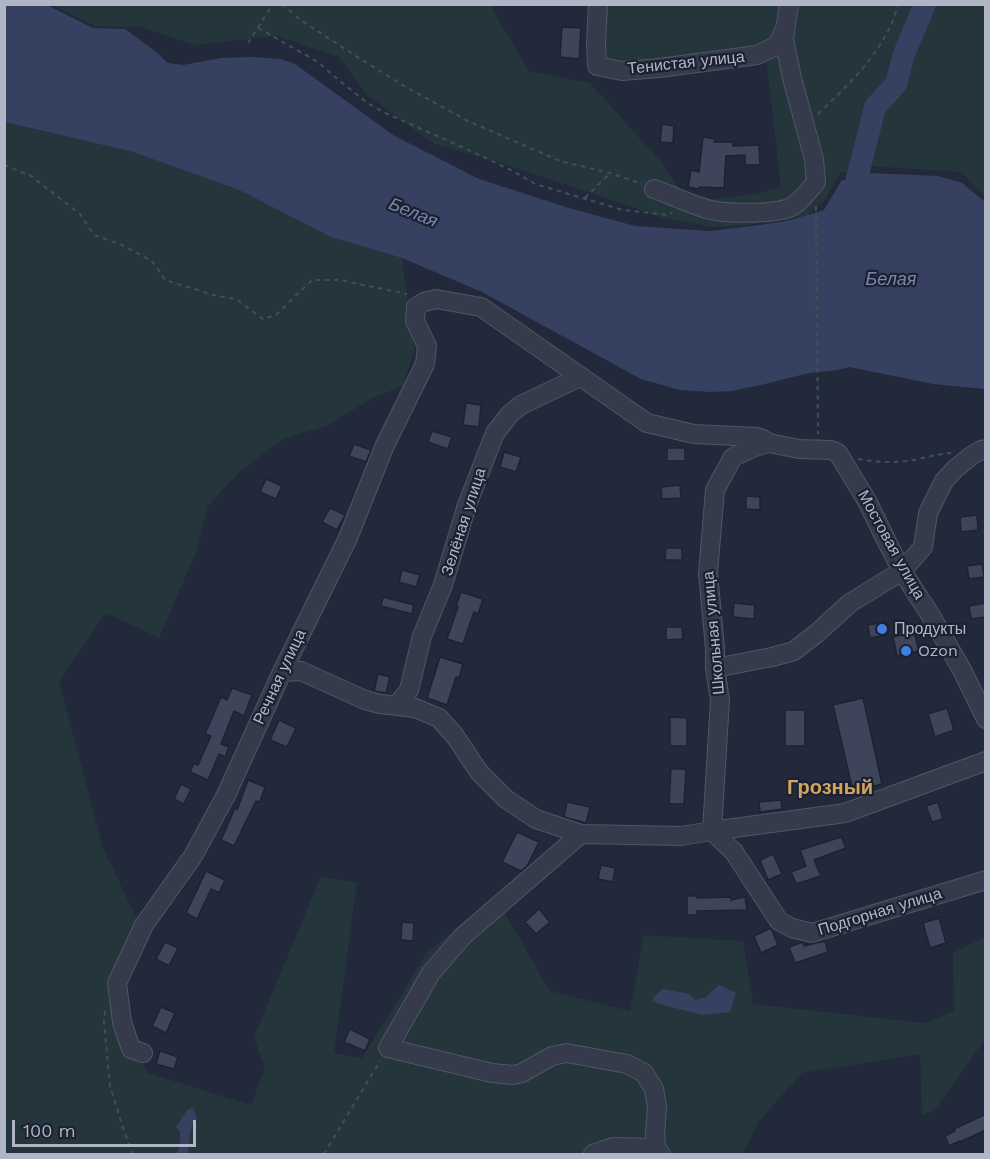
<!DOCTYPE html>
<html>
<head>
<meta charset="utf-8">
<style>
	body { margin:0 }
	#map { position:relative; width:990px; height:1159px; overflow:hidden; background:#22293b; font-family:"Work Sans",sans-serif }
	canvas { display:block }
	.frame { position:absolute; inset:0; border:6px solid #b1b6c7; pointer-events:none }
	.scale { position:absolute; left:12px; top:1120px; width:184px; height:27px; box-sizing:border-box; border:3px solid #b1b6c7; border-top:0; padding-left:8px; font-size:18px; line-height:21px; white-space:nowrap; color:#b1b6c7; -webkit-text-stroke:4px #1b2130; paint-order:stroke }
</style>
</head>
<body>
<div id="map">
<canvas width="990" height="1159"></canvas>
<div class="frame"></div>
<div class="scale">100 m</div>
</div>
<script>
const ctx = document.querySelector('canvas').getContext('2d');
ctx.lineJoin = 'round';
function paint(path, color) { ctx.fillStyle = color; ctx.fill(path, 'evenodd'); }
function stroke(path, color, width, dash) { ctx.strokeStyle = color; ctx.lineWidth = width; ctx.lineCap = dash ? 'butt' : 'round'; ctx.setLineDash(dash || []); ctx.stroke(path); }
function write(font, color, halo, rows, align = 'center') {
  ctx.font = font + ' "Work Sans",sans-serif'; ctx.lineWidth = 4.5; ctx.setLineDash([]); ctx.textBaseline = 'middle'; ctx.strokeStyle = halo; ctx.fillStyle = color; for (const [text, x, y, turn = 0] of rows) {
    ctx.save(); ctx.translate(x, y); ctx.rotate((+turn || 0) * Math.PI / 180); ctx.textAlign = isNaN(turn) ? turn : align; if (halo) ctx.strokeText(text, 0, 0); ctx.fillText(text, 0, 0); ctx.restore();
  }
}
const green = new Path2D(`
	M53,5H493V10L529,71L590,83L661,162L679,188L712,199L755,194L781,187L766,57L592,69L590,5H985V197L961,172L870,166L840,173L824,201L804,218L782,219L748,225L713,227L662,218L595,194L495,161L434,144L366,94L339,57L277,36L195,45L140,27L95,26Z
	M4,122L133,152L239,190L331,237L402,258L414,351L403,386L372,398L329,425L283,439L239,472L208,506L197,550L159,638L106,613L59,681L103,848L147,940L123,989L136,1048L148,1073L251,1105L265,1068L254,1037L321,876L357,883L334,1053L362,1058L428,952L495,896L550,991L630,1011L644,935L743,941L753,1004L925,1023L954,1011L953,953L982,938L986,941V1027L983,1042L934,1111L922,1116L920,1054L802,1073L758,1122L743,1154H187L189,1148L191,1126L180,1132V1143L177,1154H5Z`);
const water = new Path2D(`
	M4,5H47L93,28L125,29L155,51L168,63L183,65L221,58L253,57L280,59L295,64L393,135L479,179L569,208L635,226L710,231L761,225L791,220L824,210L841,181L869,173L938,176L962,183L985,202V389L933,384L849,367L838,370L809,373L765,384L732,391L711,392L680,390L641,379L482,292L402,258L331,237L239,190L133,152L5,122Z
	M719,985L736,993L730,1012L703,1015L663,1005L652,1001L655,996L663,989L690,994L695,1000L706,997Z
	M193,1108L197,1118C187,1131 192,1140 187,1154H177L180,1143V1132L176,1127L187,1110Z`);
const river = new Path2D(`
	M850,206L875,107L896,84L904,54L925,4`);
const building = new Path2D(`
	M562,27L581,28L579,59L560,57Z
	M662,124L674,126L673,143L660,142Z
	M703,137L715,139L714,142H733V146L759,145L760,165H745V155L726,156L724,188L699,187V189L688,187L691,170L699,172Z
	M466,403L481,405L479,427L463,425Z
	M432,431L452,437L448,449L428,442Z
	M354,444L371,450L366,462L349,456Z
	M667,448H685V461H667Z
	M504,452L521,457L516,472L500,467Z
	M266,479L282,486L276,499L260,492Z
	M680,485L681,498L662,499L661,487Z
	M746,496L760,497V510L746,509Z
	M330,508L345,515L337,530L322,522Z
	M977,515L978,530L961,532L960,517Z
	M666,548H682V560H665Z
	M982,564L984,577L969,579L967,566Z
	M402,570L420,575L416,587L399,582Z
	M461,592L483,599L478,614L474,612L463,644L447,639L458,607H456Z
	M383,597L414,605L412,614L381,606Z
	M734,603L755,605L754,619L733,617Z
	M985,603L986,617L971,619L969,606Z
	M885,622L888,635L870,638L868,625Z
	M666,627H682L683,639L666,640Z
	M914,632L919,651L909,653L908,651V654L897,656L893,637Z
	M440,657L463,664L459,678L456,677L447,705L427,698Z
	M378,674L390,677L386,693L374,691Z
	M232,688L252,695L244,716L234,711L221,744L229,747L225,757L219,754L208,780L190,772L194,763L198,765L211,736L205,734L221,697L227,700Z
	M863,698L882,784L853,791L833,705Z
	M947,708L954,730L935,737L928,714Z
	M785,710H805V746H785Z
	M670,717L687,718V746H670Z
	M279,720L296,728L287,747L270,740Z
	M671,769H686L684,804H669Z
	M248,780L265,787L260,802L256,801L234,846L221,840L235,808L237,810Z
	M181,784L191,789L184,804L174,799Z
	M781,800L782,809L760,812L759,802Z
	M567,802L590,807L586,823L564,817Z
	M938,802L943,819L932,822L926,806Z
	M517,832L539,842L527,866L521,871L502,862Z
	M841,837L846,848L814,860L821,876L796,884L791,872L806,866L800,850Z
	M773,854L782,874L768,880L760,860Z
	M601,865L615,868L613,882L598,879Z
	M206,871L225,880L219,893L211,889L197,919L186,913Z
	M687,896H697V898L731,897V900L745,897L747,910L697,911V915H687Z
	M539,909L550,922L536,934L525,922Z
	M939,918L946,943L930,948L923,923Z
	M402,922L414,923L413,941L401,940Z
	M771,928L778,945L761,953L754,936Z
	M825,941L828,952L795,963L789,947L803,942L804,946Z
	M165,942L178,948L169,966L156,959Z
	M161,1007L175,1013L166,1033L152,1026Z
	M350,1029L370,1039L365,1051L344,1042Z
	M160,1051L178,1057L174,1069L156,1064Z
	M986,1114V1130L960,1142V1141L949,1146L945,1136L955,1131L954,1129Z`);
const path = new Path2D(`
	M282,4L302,21L356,56L404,86L468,121L560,161L610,173L642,184
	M258,28L318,62L335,77L366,102L383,112L462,147L513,171L535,184L623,210L669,215L672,212
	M248,43L273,4
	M818,114C844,89 871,64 888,31C893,23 895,13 899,4
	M4,165L31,176L80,214L94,235L120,244L152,261L165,280L217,296L236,299L263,319L276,315L312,280H340L407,294
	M585,198L610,173
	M816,206L818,434
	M858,459C875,462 891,463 907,461C922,459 936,454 951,453
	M105,1011L104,1022L110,1086L124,1131L133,1154
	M324,1154L380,1061`);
const minor = new Path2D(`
	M598,4L596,43L597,66L622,71L659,68L757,55L778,45L785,28
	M654,189C672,195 693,206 711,210C726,214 774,214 789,208C800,203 808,191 816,182L814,159L792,78L784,39L789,4
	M715,668L772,657L794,651L817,633L850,603L902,571L923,547L928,513L944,481L955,469L971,456L981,450L986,449
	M282,672L301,671L365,700L380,704L415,708L439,718L455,736L479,772L506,799L536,819L581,834L681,836L712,831L845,813L986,761
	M396,706L409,690L422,636L443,585L467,505L495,433L510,414L521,405L580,377
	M986,719L962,670L931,616L902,571L886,540L867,501L838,453L831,450L799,449L769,443L755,447L733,457L715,490L708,573L715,648V668L720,700L712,831L734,852L779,921L792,928L812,933L986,880
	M581,834L463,936L431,973L388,1048L492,1073L513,1075L522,1073L552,1056L567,1053L627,1064L644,1073L654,1089L657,1107L655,1134L656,1148L661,1154
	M143,1053L131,1049L122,1022L117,983L144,925L193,856L226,795L282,672L348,538L385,445L425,364L427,346L415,321L416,307L424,302L436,299L481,307L647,423L694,434L757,437L763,439L769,443
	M593,1154L613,1147L656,1148`);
const markers = [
	[882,629,6,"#3f7fe0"],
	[906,651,6,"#3f7fe0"]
];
const streetNames = [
	["Тенистая улица",686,63,-6],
	["Зелёная улица",464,522,-72],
	["Мостовая улица",891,545,61],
	["Школьная улица",714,633,-95],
	["Речная улица",280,677,-65],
	["Подгорная улица",880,912,-17]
];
const poiNames = [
	["Продукты",894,629],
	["Ozon",918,651]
];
const waterNames = [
	["Белая",413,213,22],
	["Белая",891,280]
];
const quarterNames = [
	["Грозный",830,788]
];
paint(green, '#24353c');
paint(water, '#364162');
stroke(river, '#364162', 22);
paint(building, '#3e455b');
stroke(building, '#1d2332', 1.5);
stroke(minor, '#515666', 20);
stroke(path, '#3f5156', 2, [4.5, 4.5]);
stroke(minor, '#363b4b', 18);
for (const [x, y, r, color] of markers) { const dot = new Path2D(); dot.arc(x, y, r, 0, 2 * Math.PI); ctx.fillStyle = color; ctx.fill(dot); stroke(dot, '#1b2130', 2); }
write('16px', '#b1b6c7', '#1b2130', streetNames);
write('16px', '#b1b6c7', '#1b2130', poiNames, 'left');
write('italic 18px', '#7987af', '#1b2130', waterNames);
write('bold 20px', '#d3a460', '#1b2130', quarterNames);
</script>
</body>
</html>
